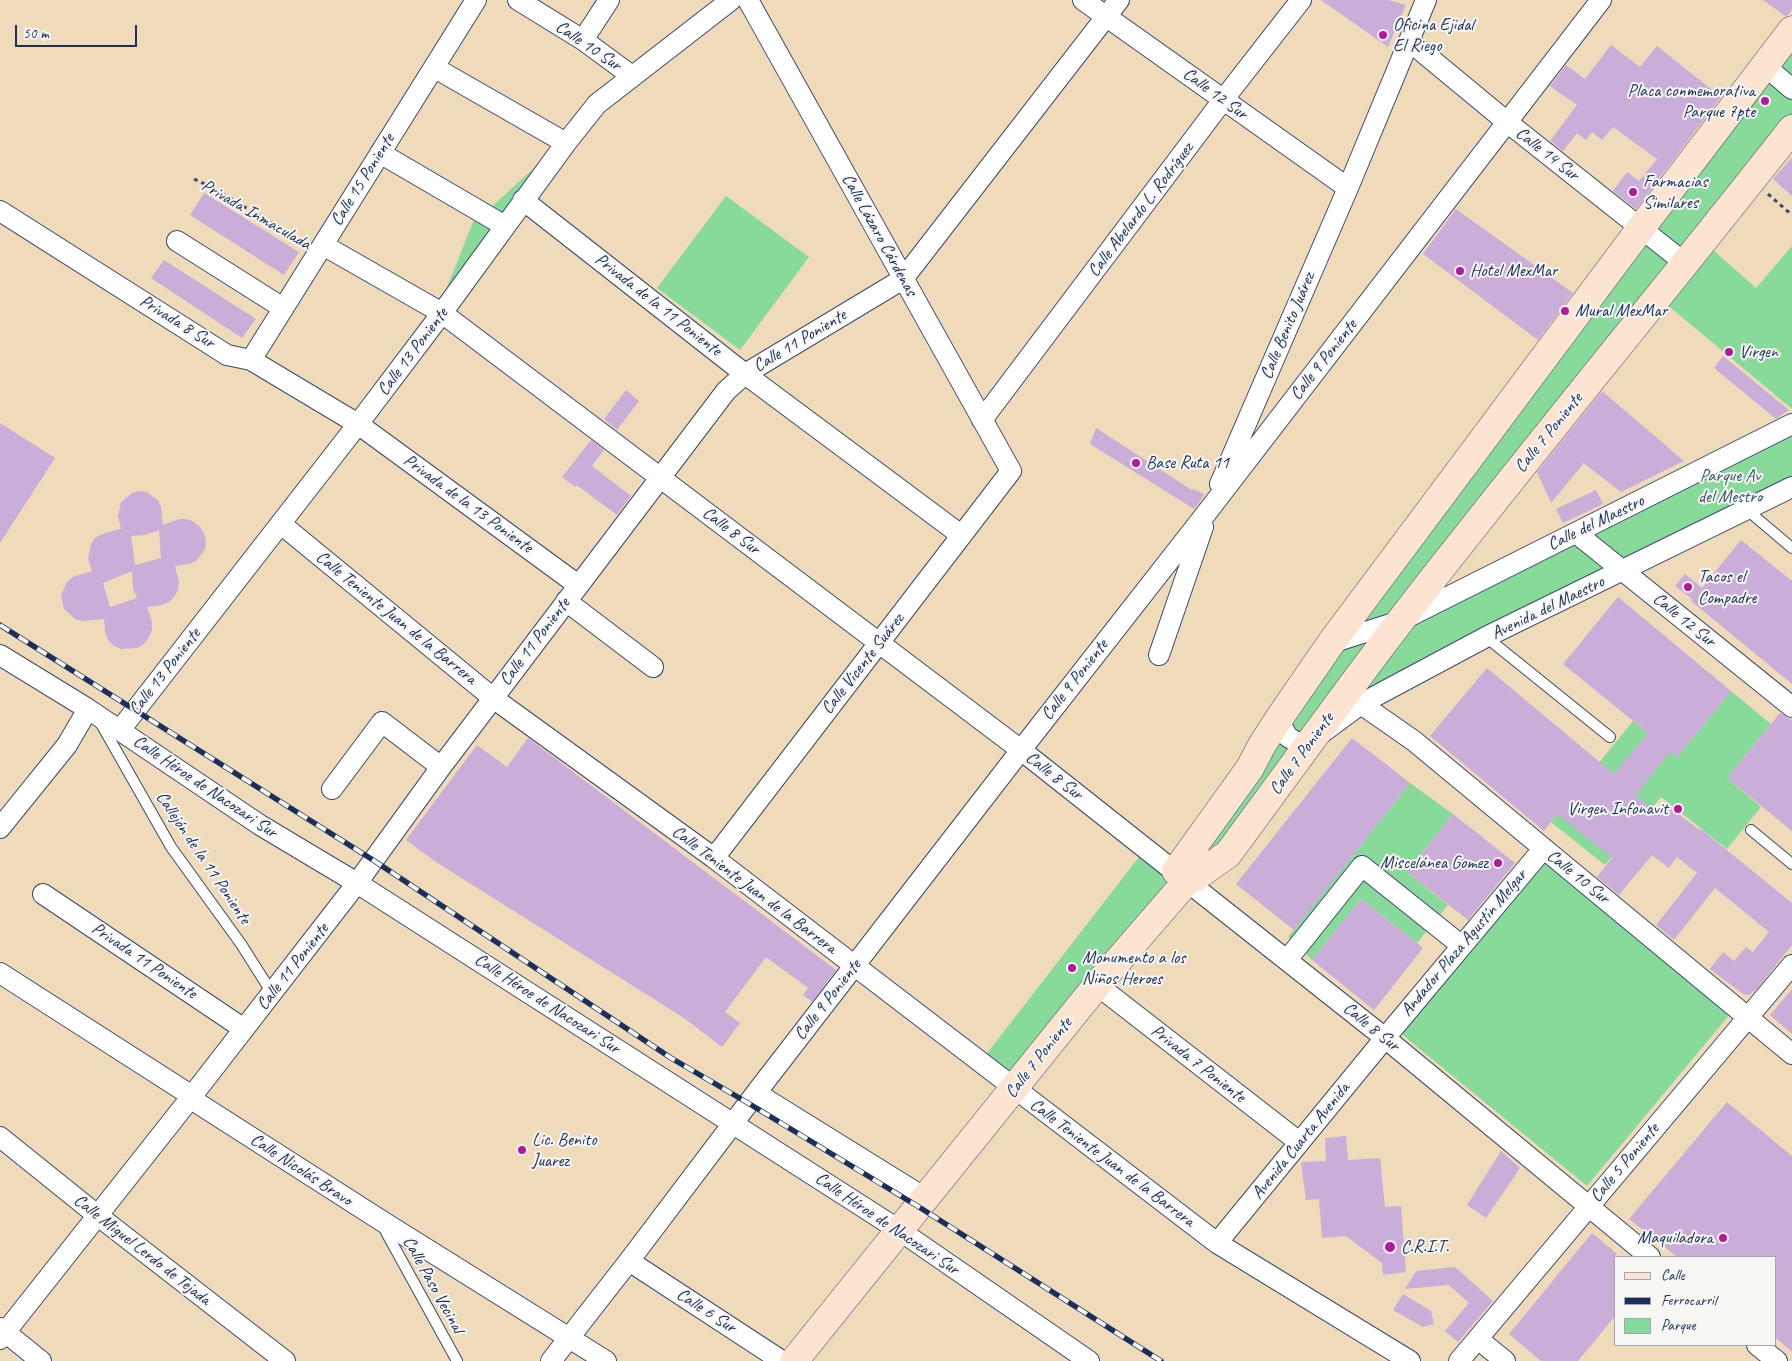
<!DOCTYPE html>
<html>
<head>
<meta charset="utf-8">
<style>
	body { margin:0 }
	#map { position:relative; width:1792px; height:1361px; overflow:hidden; background:#efdbba; font-family:Caveat,sans-serif }
	canvas { display:block }
	.legend { position:absolute; left:1614px; top:1256px; width:162px; height:90px; box-sizing:border-box; background:#f6f6f2; border:1px solid #9ea6b7; margin:0; padding:6px 9px; list-style:none; font-size:15px; color:#1b2f5e }
	.legend li { display:flex; align-items:center; gap:10px; height:25px }
	.legend b { width:25px; border:1px solid #9ea6b7 }
	.scale { position:absolute; left:15px; top:25px; width:122px; height:22px; box-sizing:border-box; border:2px solid #1b2f5e; border-top:0; padding-left:6px; font-size:15px; line-height:18px; white-space:nowrap; color:#1b2f5e; -webkit-text-stroke:4px #f6f6f2; paint-order:stroke }
</style>
</head>
<body>
<div id="map">
<canvas width="1792" height="1361"></canvas>
<ul class="legend">
<li><b style="height:6px;background:#fde4d1"></b>Calle</li>
<li><b style="height:6px;background:#1b2f5e"></b>Ferrocarril</li>
<li><b style="height:14px;background:#88da9b"></b>Parque</li>
</ul>
<div class="scale">50 m</div>
</div>
<script>
const ctx = document.querySelector('canvas').getContext('2d');
ctx.lineJoin = 'round';
function paint(path, color) { ctx.fillStyle = color; ctx.fill(path, 'evenodd'); }
function stroke(path, color, width, dash) { ctx.strokeStyle = color; ctx.lineWidth = width; ctx.lineCap = dash ? 'butt' : 'round'; ctx.setLineDash(dash || []); ctx.stroke(path); }
function write(font, color, halo, rows, align = 'center') {
  ctx.font = font + ' Caveat,sans-serif'; ctx.lineWidth = 4; ctx.setLineDash([]); ctx.textBaseline = 'middle'; ctx.strokeStyle = halo; ctx.fillStyle = color; for (const [text, x, y, turn = 0] of rows) {
    ctx.save(); ctx.translate(x, y); ctx.rotate((+turn || 0) * Math.PI / 180); ctx.textAlign = isNaN(turn) ? turn : align; if (halo) ctx.strokeText(text, 0, 0); ctx.fillText(text, 0, 0); ctx.restore();
  }
}
const green = new Path2D(`
	M1792,32V129L1704,242L1756,288L1792,246V409L1659,298L1228,853L1183,864Z
	M558,146L439,307L475,217L487,211Z
	M726,196L809,257L740,350L657,288Z
	M1792,427V485L1361,697L1384,644L1413,622Z
	M1731,691L1771,724L1727,778L1761,807L1727,849L1661,797L1605,865L1551,822L1633,721L1677,757Z
	M1410,783L1453,814L1407,872L1448,905L1417,943L1361,899L1312,960L1288,937Z
	M1142,853L1181,879L1017,1082L985,1056Z
	M1543,858L1730,1014L1587,1186L1399,1032Z`);
const building = new Path2D(`
	M1321,0H1388L1406,5L1388,47Z
	M1763,0H1792V10L1788,15L1785,16Z
	M1611,45L1640,67L1657,46L1721,97L1636,209L1613,191L1627,172L1639,181L1657,159L1613,127L1602,140L1592,132L1586,140L1577,133L1563,151L1550,141L1577,105L1550,86L1566,65L1585,79Z
	M1792,157V196L1773,179Z
	M204,193L299,252L284,275L190,215Z
	M1456,209L1573,293L1538,340L1423,254Z
	M164,260L256,319L242,338L151,278Z
	M1723,356L1789,410L1776,419L1714,368Z
	M626,390L639,401L617,430L604,419Z
	M1602,391L1684,461L1621,492L1582,462L1583,464L1551,503L1537,472Z
	M0,423L55,458L0,543Z
	M1096,428L1192,490L1193,489L1204,494L1201,500L1194,509L1090,444Z
	M591,440L604,450L592,466L631,496L617,515L577,485L575,487L562,477Z
	M1596,490L1603,504L1563,523L1556,509Z
	M139,491L147,492L158,500L161,507L163,525L179,519H187L194,522L200,527L204,533L206,541L205,549L196,561L189,564L175,566L179,582L178,590L174,597L169,602L162,605L147,607L152,622V630L149,637L144,644L137,648L121,649L114,646L108,640L105,632L104,619L83,621L75,619L64,609L61,595L67,582L73,577L92,571L88,559L91,544L95,538L102,534L121,529L118,516L121,502L132,493ZM159,530L161,558L135,565L131,536L145,535ZM132,571L133,588L137,598L110,607L103,583Z
	M1741,540L1792,581V684L1691,601L1692,599L1675,586L1685,574L1702,588Z
	M1618,597L1731,691L1677,757L1670,752L1635,796L1664,816L1670,808L1700,830L1701,829L1792,903V945L1757,989L1749,995L1743,994L1710,969L1723,952L1734,961L1746,947L1753,952L1769,932L1715,888L1674,940L1656,925L1697,873L1677,857L1669,868L1652,855L1619,895L1597,877L1612,858L1557,814L1544,831L1430,736L1487,668L1614,774L1648,733L1563,664Z
	M1780,713L1792,720V831L1727,778Z
	M528,738L836,970L812,1002L803,995L808,988L766,957L725,1012L740,1023L722,1047L684,1018L436,862L406,840L477,745L507,767Z
	M1352,738L1410,783L1294,930L1236,884Z
	M1453,814L1515,863L1468,920L1407,872Z
	M1361,899L1423,948L1374,1010L1312,960Z
	M1792,989V1034L1770,1015Z
	M1727,1102L1792,1156V1352L1776,1338V1257H1677L1629,1219Z
	M1346,1136L1348,1160L1380,1158L1385,1207L1401,1206L1406,1272L1383,1275L1382,1263L1346,1236L1322,1238L1319,1199L1306,1200L1301,1162L1326,1161L1325,1138Z
	M1501,1151L1520,1168L1486,1218L1467,1205Z
	M1592,1233L1616,1253V1315L1578,1361H1541L1509,1334Z
	M1455,1267L1493,1301L1458,1342L1445,1331L1469,1303L1449,1285L1405,1289L1416,1271Z
	M1403,1294L1431,1311L1434,1324L1423,1327L1393,1310Z`);
const path = new Path2D(`
	M194,179L211,187L304,242
	M1768,194L1792,215`);
const lane = new Path2D(`
	M1746,509L1792,548
	M1486,637L1610,737
	M100,722L171,847L241,944L272,993
	M1751,830L1792,864
	M385,1224L386,1232L457,1361`);
const street = new Path2D(`
	M518,0L583,40L632,76
	M1083,0L1348,188
	M583,40L609,0
	M1409,41L1507,122L1686,264
	M1765,66L1792,89
	M435,68L566,143
	M380,153L505,226
	M523,200L745,374L961,535
	M0,211L227,355L251,360L358,424L578,585
	M177,241L283,308
	M323,245L442,313L1021,750L1385,1038L1650,1257
	M251,360L476,0
	M982,420L1223,100L1301,0
	M1220,484L1348,188L1426,0
	M281,524L493,698L714,858L1217,1243L1410,1361
	M1576,533L1792,707
	M566,601L653,667
	M1331,643L1400,621L1792,424
	M0,655L88,709L260,825L357,883L899,1230L1089,1361
	M1159,655L1203,527
	M1361,704L1414,741L1792,1054
	M1278,720L1288,737L1298,743L1311,741L1361,704L1383,692L1486,637L1792,487
	M120,730L358,424L442,313L566,143L597,104L731,0
	M332,789L382,722L441,767
	M0,828L67,745L88,709
	M714,858L1011,471L748,0
	M43,894L244,1029
	M1287,960L1362,866L1462,946
	M0,973L192,1096L199,1104L385,1223L606,1361
	M1097,985L1299,1142
	M756,1093L925,1198
	M0,1137L97,1215L285,1361
	M1217,1243L1385,1038L1543,849
	M629,1261L782,1361
	M0,1328L41,1361
	M0,1339L192,1096L357,883L441,767L726,391L745,374L903,279L1119,0
	M1478,1339L1505,1361
	M1757,1345L1777,1361
	M551,1361L629,1261L756,1093L1021,750L1208,511L1601,0
	M1459,1361L1792,965`);
const secondary = new Path2D(`
	M1176,871L1250,768L1262,745L1278,720L1331,643L1641,228L1792,30
	M794,1361L1097,985L1187,881L1194,878L1228,854C1304,751 1378,647 1458,547C1568,407 1682,269 1792,129`);
const rail = new Path2D(`
	M0,625L373,860L671,1058L748,1103L919,1207L1161,1361`);
const markers = [
	[1383,35,5,"#b5179e"],
	[1765,101,5,"#b5179e"],
	[1633,192,5,"#b5179e"],
	[1460,271,5,"#b5179e"],
	[1565,311,5,"#b5179e"],
	[1729,352,5,"#b5179e"],
	[1136,463,5,"#b5179e"],
	[1688,587,5,"#b5179e"],
	[1678,809,5,"#b5179e"],
	[1498,863,5,"#b5179e"],
	[1072,968,5,"#b5179e"],
	[522,1150,5,"#b5179e"],
	[1723,1238,5,"#b5179e"],
	[1390,1247,6,"#b5179e"]
];
const poiNames = [
	["Oficina Ejidal",1393,25],
	["El Riego",1393,46],
	["Placa conmemorativa",1755,91,"right"],
	["Parque 7pte",1755,112,"right"],
	["Farmacias",1643,182],
	["Similares",1643,203],
	["Hotel MexMar",1470,271],
	["Mural MexMar",1575,311],
	["Virgen",1739,352],
	["Base Ruta 11",1146,463],
	["Tacos el",1698,577],
	["Compadre",1698,598],
	["Virgen Infonavit",1668,809,"right"],
	["Miscelánea Gomez",1488,863,"right"],
	["Monumento a los",1082,958],
	["Niños Heroes",1082,979],
	["Lic. Benito",532,1140],
	["Juarez",532,1161],
	["Maquiladora",1713,1238,"right"],
	["C.R.I.T.",1401,1247]
];
const streetNames = [
	["Calle 10 Sur",588,46,34],
	["Calle 12 Sur",1215,94,36],
	["Calle 14 Sur",1547,154,38],
	["Calle 15 Poniente",363,180,-58],
	["Calle Abelardo L. Rodríguez",1141,210,-53],
	["Privada Inmaculada",256,215,30],
	["Calle Lázaro Cárdenas",879,235,61],
	["Privada de la 11 Poniente",658,305,38],
	["Privada 8 Sur",177,322,32],
	["Calle Benito Juárez",1288,326,-67],
	["Calle 11 Poniente",800,341,-31],
	["Calle 13 Poniente",413,352,-53],
	["Calle 9 Poniente",1324,360,-52],
	["Calle 7 Poniente",1549,433,-51],
	["Privada de la 13 Poniente",468,504,36],
	["Calle del Maestro",1596,523,-26],
	["Calle 8 Sur",731,531,37],
	["Avenida del Maestro",1548,608,-26],
	["Calle Teniente Juan de la Barrera",396,618,39],
	["Calle 12 Sur",1684,620,39],
	["Calle 11 Poniente",535,642,-53],
	["Calle Vicente Suárez",863,664,-52],
	["Calle 13 Poniente",165,672,-52],
	["Calle 9 Poniente",1075,680,-52],
	["Calle 7 Poniente",1302,754,-54],
	["Calle 8 Sur",1054,776,38],
	["Calle Héroe de Nacozari Sur",205,787,34],
	["Callejón de la 11 Poniente",203,858,56],
	["Calle 10 Sur",1578,877,39],
	["Calle Teniente Juan de la Barrera",754,890,37],
	["Andador Plaza Agustín Melgar",1464,943,-50],
	["Privada 11 Poniente",144,961,34],
	["Calle 11 Poniente",293,967,-52],
	["Calle 9 Poniente",828,1000,-52],
	["Calle Héroe de Nacozari Sur",547,1004,33],
	["Calle 8 Sur",1371,1027,39],
	["Calle 7 Poniente",1039,1058,-52],
	["Privada 7 Poniente",1198,1064,38],
	["Avenida Cuarta Avenida",1301,1141,-51],
	["Calle Teniente Juan de la Barrera",1112,1163,37],
	["Calle 5 Poniente",1625,1163,-50],
	["Calle Nicolás Bravo",301,1170,33],
	["Calle Héroe de Nacozari Sur",887,1224,34],
	["Calle Miguel Lerdo de Tejada",142,1250,38],
	["Calle Paso Vecinal",433,1285,61],
	["Calle 6 Sur",706,1311,33]
];
const parkNames = [
	["Parque Av",1730,476],
	["del Mestro",1730,497]
];
paint(green, '#88da9b');
paint(building, '#cbadd9');
stroke(lane, '#3b496c', 12);
stroke(street, '#3b496c', 22);
stroke(secondary, '#3b496c', 29);
stroke(path, '#3b496c', 3, [4, 4]);
stroke(lane, '#fff', 10);
stroke(street, '#fff', 20);
stroke(secondary, '#fde4d1', 28);
stroke(rail, '#1b2f5e', 5.5);
stroke(rail, '#f6f6f2', 4, [11]);
for (const [x, y, r, color] of markers) { const dot = new Path2D(); dot.arc(x, y, r, 0, 2 * Math.PI); ctx.fillStyle = color; ctx.fill(dot); stroke(dot, '#f6f6f2', 2); }
write('18px', '#1b2f5e', '#f6f6f2', poiNames, 'left');
write('18px', '#1b2f5e', '#f6f6f2', streetNames);
write('18px', '#365a6d', '#f6f6f2', parkNames);
</script>
</body>
</html>
